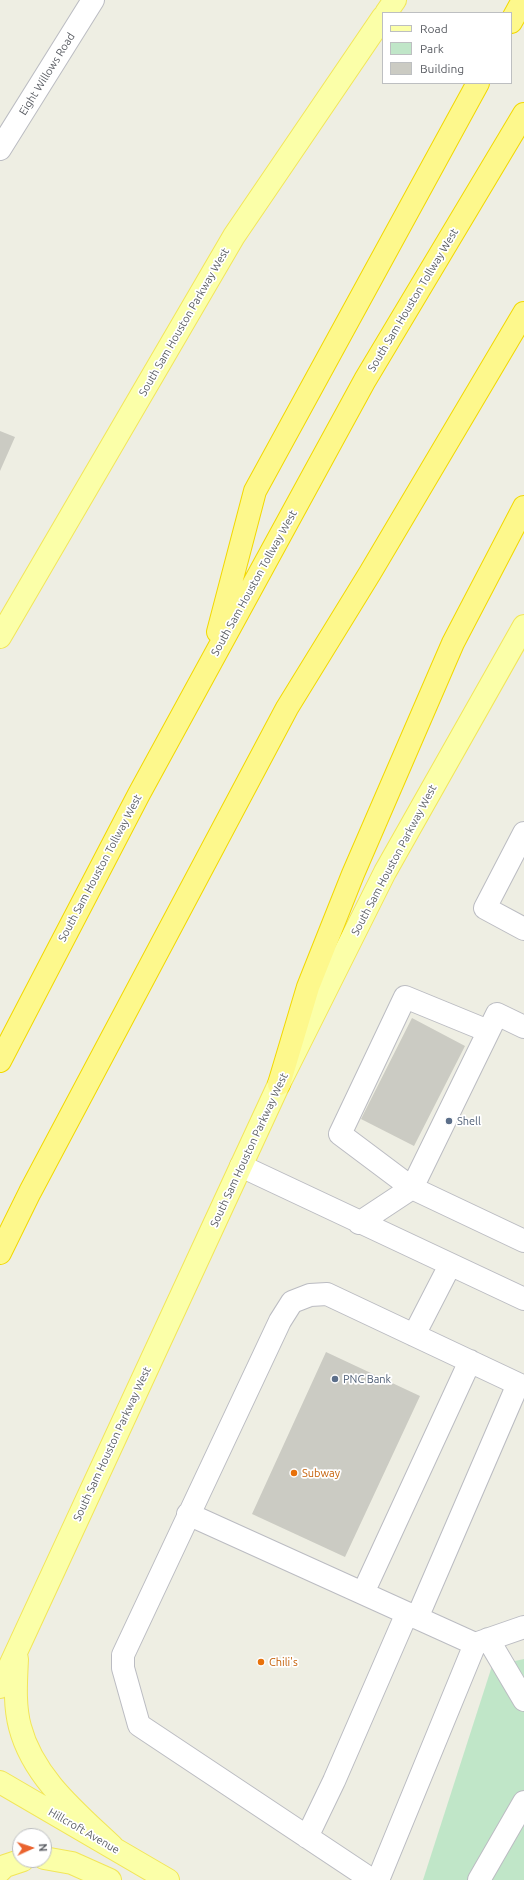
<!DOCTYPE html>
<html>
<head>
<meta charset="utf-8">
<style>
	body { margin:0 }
	#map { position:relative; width:524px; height:1880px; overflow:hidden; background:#eeeee3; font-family:Ubuntu,sans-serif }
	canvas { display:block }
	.legend { position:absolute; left:382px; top:12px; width:130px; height:72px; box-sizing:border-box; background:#fff; border:1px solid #bdbfc1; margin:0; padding:5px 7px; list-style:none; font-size:12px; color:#5b5e64 }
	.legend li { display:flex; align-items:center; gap:8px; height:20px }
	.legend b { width:20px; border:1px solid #bdbfc1 }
	.north { position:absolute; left:12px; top:1828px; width:40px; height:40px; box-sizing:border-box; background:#fff; border:1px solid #bdbfc1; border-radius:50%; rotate:87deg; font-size:11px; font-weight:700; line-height:16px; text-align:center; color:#5b5e64 }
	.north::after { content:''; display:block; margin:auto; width:14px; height:18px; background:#ea632e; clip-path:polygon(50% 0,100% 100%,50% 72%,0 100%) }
</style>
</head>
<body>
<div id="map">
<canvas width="524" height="1880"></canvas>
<ul class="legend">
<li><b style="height:5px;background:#fbffa8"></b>Road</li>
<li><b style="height:11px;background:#c0e6c8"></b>Park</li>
<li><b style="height:11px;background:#cbcbc3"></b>Building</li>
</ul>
<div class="north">N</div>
</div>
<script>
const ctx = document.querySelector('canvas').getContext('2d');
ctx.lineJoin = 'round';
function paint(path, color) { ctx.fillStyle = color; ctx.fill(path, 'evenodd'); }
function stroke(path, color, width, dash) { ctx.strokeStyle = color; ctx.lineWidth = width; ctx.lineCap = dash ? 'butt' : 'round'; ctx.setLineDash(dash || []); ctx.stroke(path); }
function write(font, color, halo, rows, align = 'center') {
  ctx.font = font + ' Ubuntu,sans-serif'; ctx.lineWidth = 3.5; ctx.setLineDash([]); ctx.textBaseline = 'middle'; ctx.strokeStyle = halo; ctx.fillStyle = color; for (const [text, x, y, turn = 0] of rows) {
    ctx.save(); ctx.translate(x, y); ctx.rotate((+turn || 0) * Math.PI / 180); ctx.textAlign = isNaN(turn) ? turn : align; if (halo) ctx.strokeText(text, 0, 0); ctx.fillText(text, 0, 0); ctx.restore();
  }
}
const green = new Path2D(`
	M524,1659V1880H423L492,1666Z`);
const building = new Path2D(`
	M0,431L15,437L0,471Z
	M412,1018L465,1046L414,1146L361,1119Z
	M326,1352L420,1396L345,1557L252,1514Z`);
const minor = new Path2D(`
	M0,149L93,0
	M524,833L485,908L524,929
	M488,1031L405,997L340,1134L412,1188L524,1241
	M241,1166L524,1299
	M359,1223L412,1188L497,1014L524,1027
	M414,1335L450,1265
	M188,1514L475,1644L524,1627
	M363,1593L470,1361
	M488,1639L524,1700
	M307,1837L334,1781L407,1613
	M372,1880L139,1725L123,1668V1655L280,1321L292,1302L310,1295L327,1294L518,1384L417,1618
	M378,1880L475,1644
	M479,1880L524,1802`);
const major = new Path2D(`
	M386,13L395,0
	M0,637L234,236L383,17
	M17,1659C16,1681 14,1705 20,1727C33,1777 76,1812 112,1846
	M0,1687L279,1084L385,872L524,626
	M0,1782L168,1880
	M44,1858L72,1863L110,1880
	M0,1871L5,1866L23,1860`);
const highway = new Path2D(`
	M511,22L523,0
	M218,632L255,491L478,83
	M0,1061L139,794L365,380L524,114
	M279,1084L308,987L353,874L453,643L524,507
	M0,1253L30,1192L287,708L370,573L524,313`);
const markers = [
	[449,1121,4,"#5c6f8a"],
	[335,1379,4,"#5c6f8a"],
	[294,1473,4,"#e8710a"],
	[261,1662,4,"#e8710a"]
];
const streetNames = [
	["Eight Willows Road",47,74,-58],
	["South Sam Houston Tollway West",413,300,-59],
	["South Sam Houston Parkway West",184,322,-60],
	["South Sam Houston Tollway West",254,583,-61],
	["South Sam Houston Parkway West",394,860,-62],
	["South Sam Houston Tollway West",100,868,-62],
	["South Sam Houston Parkway West",249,1150,-65],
	["South Sam Houston Parkway West",112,1444,-65],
	["Hillcroft Avenue",84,1831,30]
];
const serviceNames = [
	["Shell",457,1121],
	["PNC Bank",343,1379]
];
const foodNames = [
	["Subway",302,1473],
	["Chili's",269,1662]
];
paint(green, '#c0e6c8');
paint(building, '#cbcbc3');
stroke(minor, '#bbbcc2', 24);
stroke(major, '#f2e659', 24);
stroke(highway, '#f2d800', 24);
stroke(minor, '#fff', 22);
stroke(major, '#fbffa8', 22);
stroke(highway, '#fdf88c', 22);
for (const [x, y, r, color] of markers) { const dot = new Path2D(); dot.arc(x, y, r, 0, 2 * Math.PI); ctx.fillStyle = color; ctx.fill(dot); stroke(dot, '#fff', 1.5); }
write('11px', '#5b5e64', '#fff', streetNames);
write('11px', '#4e5e75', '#fff', serviceNames, 'left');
write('11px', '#c56008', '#fff', foodNames, 'left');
</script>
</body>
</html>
